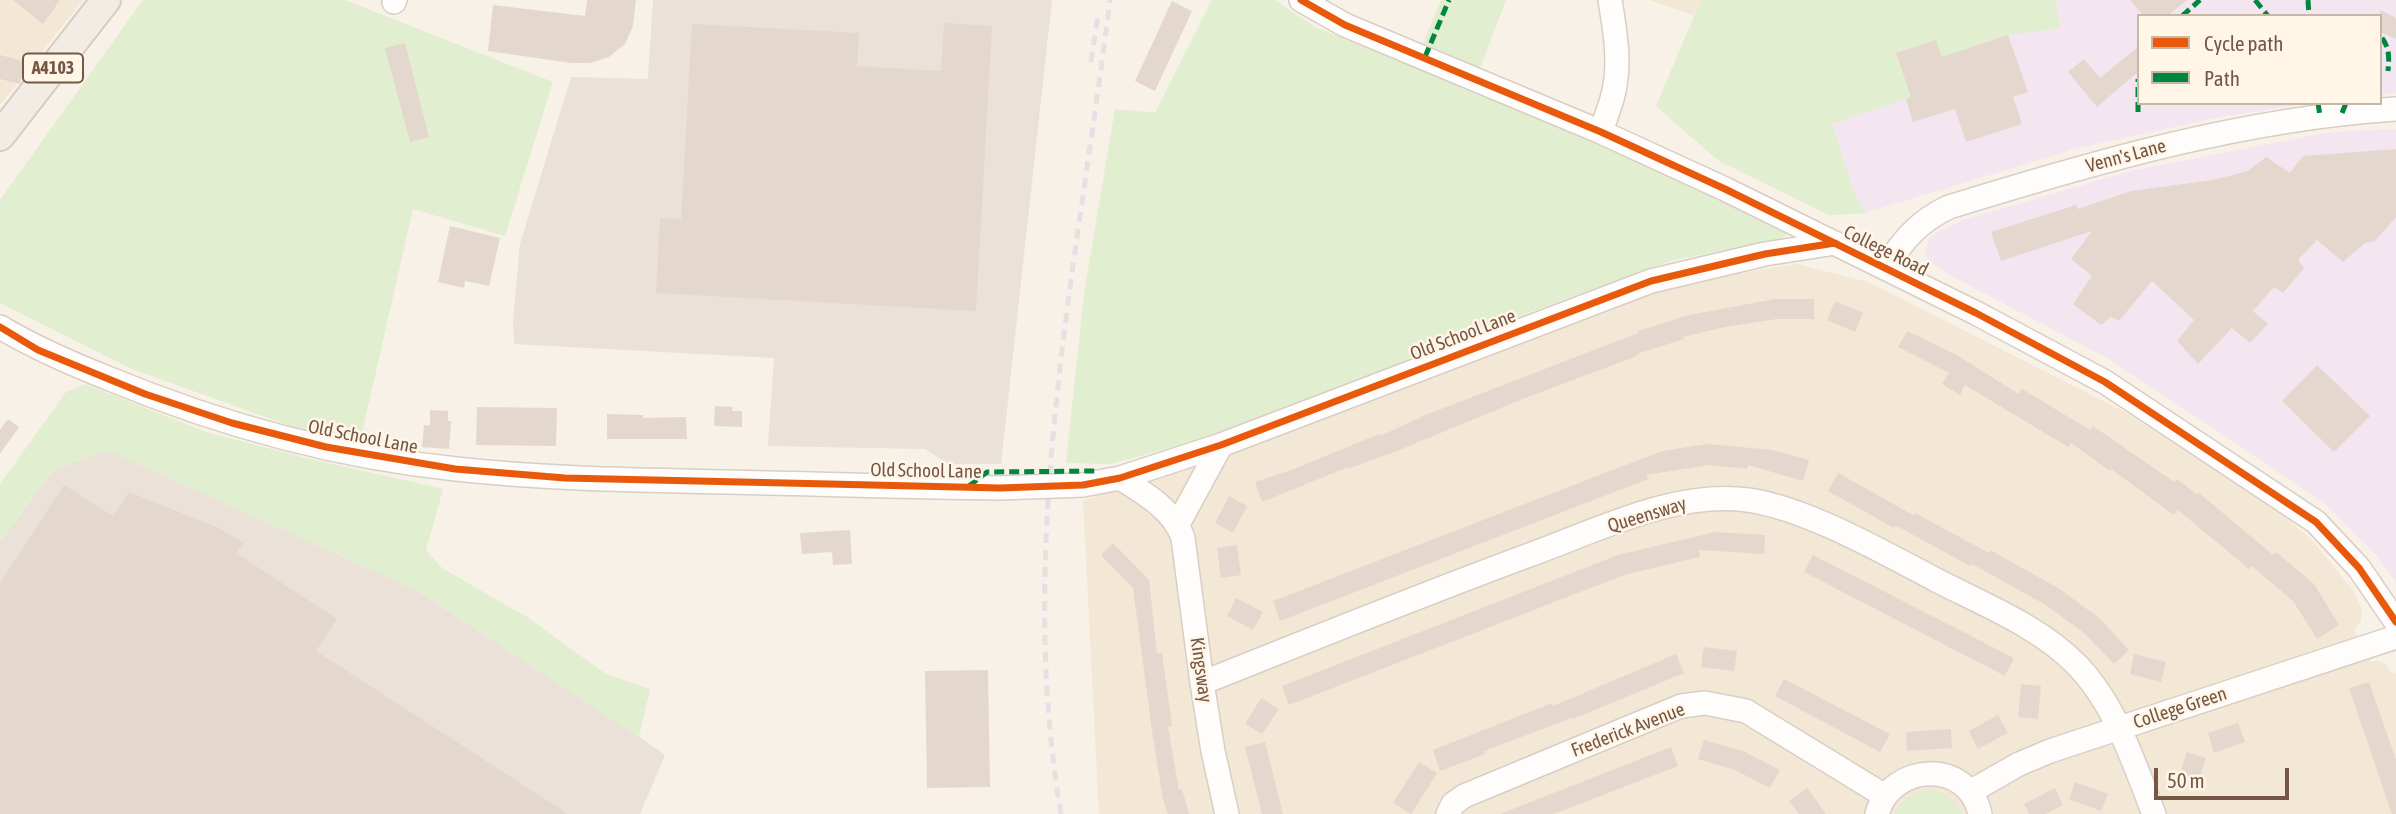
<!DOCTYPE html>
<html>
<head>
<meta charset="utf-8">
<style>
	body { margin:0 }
	#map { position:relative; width:2396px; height:814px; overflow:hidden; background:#f7f1e7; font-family:"Asap Condensed",sans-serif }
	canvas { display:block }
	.legend { position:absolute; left:2137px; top:14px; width:245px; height:91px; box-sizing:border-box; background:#fff6e8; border:2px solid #c8b6a7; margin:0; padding:9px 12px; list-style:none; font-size:21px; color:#765746 }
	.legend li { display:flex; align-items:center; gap:14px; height:35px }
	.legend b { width:35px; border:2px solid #c8b6a7 }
	.scale { position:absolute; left:2154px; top:768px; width:135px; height:32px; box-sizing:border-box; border:4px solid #765746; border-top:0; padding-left:9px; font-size:21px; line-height:24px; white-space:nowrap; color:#765746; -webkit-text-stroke:5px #fff6e8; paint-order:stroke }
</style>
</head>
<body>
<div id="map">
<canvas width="2396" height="814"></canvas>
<ul class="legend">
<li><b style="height:9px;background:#e8590c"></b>Cycle path</li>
<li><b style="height:9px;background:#00873e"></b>Path</li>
</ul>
<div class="scale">50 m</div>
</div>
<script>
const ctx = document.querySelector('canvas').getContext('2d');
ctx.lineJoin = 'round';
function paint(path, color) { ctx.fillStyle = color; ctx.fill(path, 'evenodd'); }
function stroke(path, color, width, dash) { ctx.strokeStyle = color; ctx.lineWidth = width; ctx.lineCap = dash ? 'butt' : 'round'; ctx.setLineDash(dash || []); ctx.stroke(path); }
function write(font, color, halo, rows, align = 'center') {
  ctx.font = font + ' "Asap Condensed",sans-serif'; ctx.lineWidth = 5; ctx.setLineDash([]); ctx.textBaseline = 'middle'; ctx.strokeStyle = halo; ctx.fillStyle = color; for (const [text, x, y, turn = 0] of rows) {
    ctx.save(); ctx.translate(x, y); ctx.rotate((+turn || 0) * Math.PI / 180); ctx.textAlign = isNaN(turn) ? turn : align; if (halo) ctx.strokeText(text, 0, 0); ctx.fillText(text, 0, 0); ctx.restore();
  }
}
const residential = new Path2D(`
	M0,0H83L0,105Z
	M1649,0H1701L1693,15Z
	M1797,264L1868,282L2125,412L2273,507L2312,540L2355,593L2362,611L2361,621L2354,630L2371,662L2378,661L2387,664L2389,671L2396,673V814H1099L1083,501L1365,402L1650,288Z`);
const industrial = new Path2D(`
	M653,0H1052L1001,464H948L925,449L768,446L774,358L514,344L513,320L520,244L571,77L648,79Z
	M108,450L418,591L639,737L665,755L640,814H0V542L53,470Z`);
const education = new Path2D(`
	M1701,0H2396V93L2380,95V16H2139V103H2311L2220,117L2078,148L1865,213L1829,215L1719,161L1656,106Z
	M2396,129V582L2376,555L2328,506L2263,461L2105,357L1946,273L1927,259L1925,251L1929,239L1935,233L1966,219L2135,170L2331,132Z`);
const green = new Path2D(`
	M143,0H345L553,82L505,236L413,209L362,433L313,434L132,369L0,303V200Z
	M1212,0H1275L1315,27L1597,142L1787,227L1786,235L1781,239L1670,261L1525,314L1384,373L1220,434L1111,464L1066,463L1084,294L1115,109L1155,113Z
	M1441,0H1506L1480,68L1423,43Z
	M1701,0H2056L2060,28L2008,35L1942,57L1896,54L1911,97L1832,124L1855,195L1865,213L1829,215L1719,161L1656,106Z
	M85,384L206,432L302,457L443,489L426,550L442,568L527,617L606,674L650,689L639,737L418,591L108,450L53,470L0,542V484L66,392Z
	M1932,790C1946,794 1956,800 1962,814H1894C1903,797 1915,792 1932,790Z`);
const building = new Path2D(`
	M13,0H60L43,24Z
	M587,0H636L633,26L625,44L609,57L590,63H571L488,51L493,5L585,16Z
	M2130,0H2187L2167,16H2144Z
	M1172,1L1192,11L1155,91L1135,81Z
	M2380,10L2396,18V39L2380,32Z
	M944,23L992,26L976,311L656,293L660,218L681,219L692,24L859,33L857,66L941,71Z
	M2008,35L2028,92L2013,97L2022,124L1966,142L1955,109L1913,122L1906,99L1911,97L1896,53L1936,40L1942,57Z
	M405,43L429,137L410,142L385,48Z
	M2139,46V71L2097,107L2068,72L2084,59L2100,78Z
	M0,55L27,62L20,84L0,79Z
	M2396,149V217L2375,241L2365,243L2343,262L2317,240L2298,260L2304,268L2283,293L2274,287L2253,311L2268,324L2250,343L2232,328L2198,364L2177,341L2194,320L2152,281L2119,321L2111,317L2101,325L2073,304L2092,276L2071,259L2092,231L2001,261L1991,232L2076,205L2078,209L2131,191L2213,180L2248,171L2266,157L2290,173L2303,156Z
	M450,226L500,238L489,286L465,281L464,288L438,282Z
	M1775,299H1814V319H1777L1725,327L1683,337L1684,339L1637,354V356L1525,398L1397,451L1348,469V467L1262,502L1255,482L1294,469L1379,434L1380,436L1428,414L1638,333V331L1689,315Z
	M1835,301L1863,313L1855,332L1827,320Z
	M1907,331L1955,354L2019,394L2022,389L2090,430L2093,426L2174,482L2177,479L2197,495L2199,493L2273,555L2276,552L2314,584L2339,625L2317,639L2293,601L2252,566L2249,569L2178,510L2174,515L2111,469L2110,471L2071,443L2068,447L1965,385L1960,395L1942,384L1949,373L1898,347Z
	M2317,365L2370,416L2334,452L2282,401Z
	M715,406L733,407L732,411H742V427L714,426Z
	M477,407L557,408L556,446L476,445Z
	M430,410L448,411V421H451L449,449L422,447L424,425L430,426Z
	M607,414L643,415V418L686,417L687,439H607Z
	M8,419L19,427L0,454V430Z
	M1708,444L1772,450L1809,460L1803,481L1748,465L1747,469L1709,465L1646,475L1648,479L1280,621L1273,601L1662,451Z
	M1838,473L1913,515L1915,513L1989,553L1990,550L2058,588L2098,617L2129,650L2114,664L2084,633L2046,605L1972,564L1970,566L1895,525L1894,528L1828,491Z
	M64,485L113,516L129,492L219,528L243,543L236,553L337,619L316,651L568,814H0V583Z
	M1229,496L1247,506L1233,533L1215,523Z
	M850,530L852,564L833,565L832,552L802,554L800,533Z
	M1715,532L1765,535L1764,554L1699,550L1700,557L1624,575L1289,705L1282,686L1618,555Z
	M1113,543L1149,580L1157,653H1162L1172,726L1168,727L1179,790L1182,789L1189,814H1168L1163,799L1153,738L1133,588L1101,555Z
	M1237,545L1241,575L1221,578L1217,548Z
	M1813,555L2014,658L2005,676L1804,572Z
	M1236,598L1263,612L1253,630L1227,616Z
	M1704,647L1737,651L1734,671L1701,667Z
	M1676,654L1684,673L1573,719L1572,718L1484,751L1485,754L1440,771L1433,750L1552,703L1553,706Z
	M2134,654L2166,662L2161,682L2130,674Z
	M988,670L990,787L927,788L925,671Z
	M1784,679L1890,734L1880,752L1775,696Z
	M2369,682L2396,760V814H2392L2349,688Z
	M2021,684L2041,686L2038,719L2018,717Z
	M1261,698L1279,709L1262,734L1245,724Z
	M1998,715L2008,733L1978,749L1969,731Z
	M2238,723L2245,742L2214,753L2208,733Z
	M1951,729L1952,748L1907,751L1906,732Z
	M1704,740L1743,751L1780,770L1770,788L1735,770L1698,759Z
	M1265,742L1283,814H1262L1245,747Z
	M1671,747L1678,766L1554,814H1500Z
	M2187,752L2206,758L2196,789L2177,783Z
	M1419,762L1437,773L1411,814L1393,803Z
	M2075,782L2108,794L2101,811L2069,799Z
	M1807,788L1826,814H1799L1789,801Z
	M2055,788L2063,805L2045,814H2029L2024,804Z`);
const minor = new Path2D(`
	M1301,0L1345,25L1601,132L1725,189L1976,313L2105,382L2316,522L2359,568L2396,622
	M394,2L395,0
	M1601,132C1605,119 1610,107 1613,95C1621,63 1615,31 1610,0
	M1885,268C1903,240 1919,221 1949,207C2095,162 2242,119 2396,109
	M0,327C35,348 72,364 110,379C219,424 338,457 456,469C547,479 639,480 730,482C820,484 910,487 1000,488
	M1120,478C1144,493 1174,510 1183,538L1202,683L1213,751L1227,814
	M1083,485L1120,478L1221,445L1651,281L1765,254L1835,243
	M1178,524L1221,445
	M1202,683C1312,639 1421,595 1532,554C1598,530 1676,490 1748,500C1806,508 1885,553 1938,581C1985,605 2040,627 2077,665C2116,705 2134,764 2154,814
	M1970,792L2019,764L2050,751L2396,637
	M1448,814L1453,804L1464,796L1681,706L1705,703L1746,711L1885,796
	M1877,814C1891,762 1969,759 1980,814`);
const major = new Path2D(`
	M0,136L106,0`);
const rail = new Path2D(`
	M1091,62L1098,14
	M1061,814C1015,543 1077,269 1110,0`);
const minorBridge = new Path2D(`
	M1000,488L1083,485`);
const quiet = new Path2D(`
	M2255,0L2268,16
	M2308,0L2309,16
	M2182,16L2200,0
	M2382,38C2390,49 2389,58 2388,71
	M1425,57L1449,0
	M2318,103L2320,116
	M2138,112V79
	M2342,113L2346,103
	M969,486L987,472L1096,471`);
const cycleway = new Path2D(`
	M1301,0L1345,25L1601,132L1725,189L1976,313L2105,382L2316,522L2359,568L2396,622
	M0,327L38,350L145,394L232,423L326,447L455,469L565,478L829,484L1000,488L1083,485L1120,478L1221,445L1651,281L1765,254L1835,243`);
const shields = [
	[53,68,60]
];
const shieldNames = [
	["A4103",53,68]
];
const streetNames = [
	["Venn's Lane",2126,156,-15],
	["College Road",1886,251,26],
	["Old School Lane",1463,335,-21],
	["Old School Lane",363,437,11],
	["Old School Lane",926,471,1],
	["Queensway",1647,515,-17],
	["Kingsway",1201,670,82],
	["College Green",2180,708,-18],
	["Frederick Avenue",1628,730,-21]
];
paint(residential, '#f3e7d6');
paint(industrial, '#eae1d8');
paint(education, '#f3e6f1');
paint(green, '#e2eed0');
paint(building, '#e4d8ce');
stroke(minor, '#d8cec5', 26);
stroke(major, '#d6ccc3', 32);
stroke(minor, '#fefdfb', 23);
stroke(major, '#f2ede4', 28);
stroke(rail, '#e4e1e4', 5, [10, 7]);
stroke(minorBridge, '#d8cec5', 26, []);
stroke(minorBridge, '#fefdfb', 23);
stroke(quiet, '#00873e', 5, [10, 5]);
stroke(cycleway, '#e8590c', 7);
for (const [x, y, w] of shields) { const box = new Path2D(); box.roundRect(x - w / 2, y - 14.5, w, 29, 5); ctx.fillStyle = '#fff6e8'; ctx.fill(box); stroke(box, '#765746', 2); }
write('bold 18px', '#765746', null, shieldNames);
write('19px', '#765746', '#fff6e8', streetNames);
</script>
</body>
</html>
